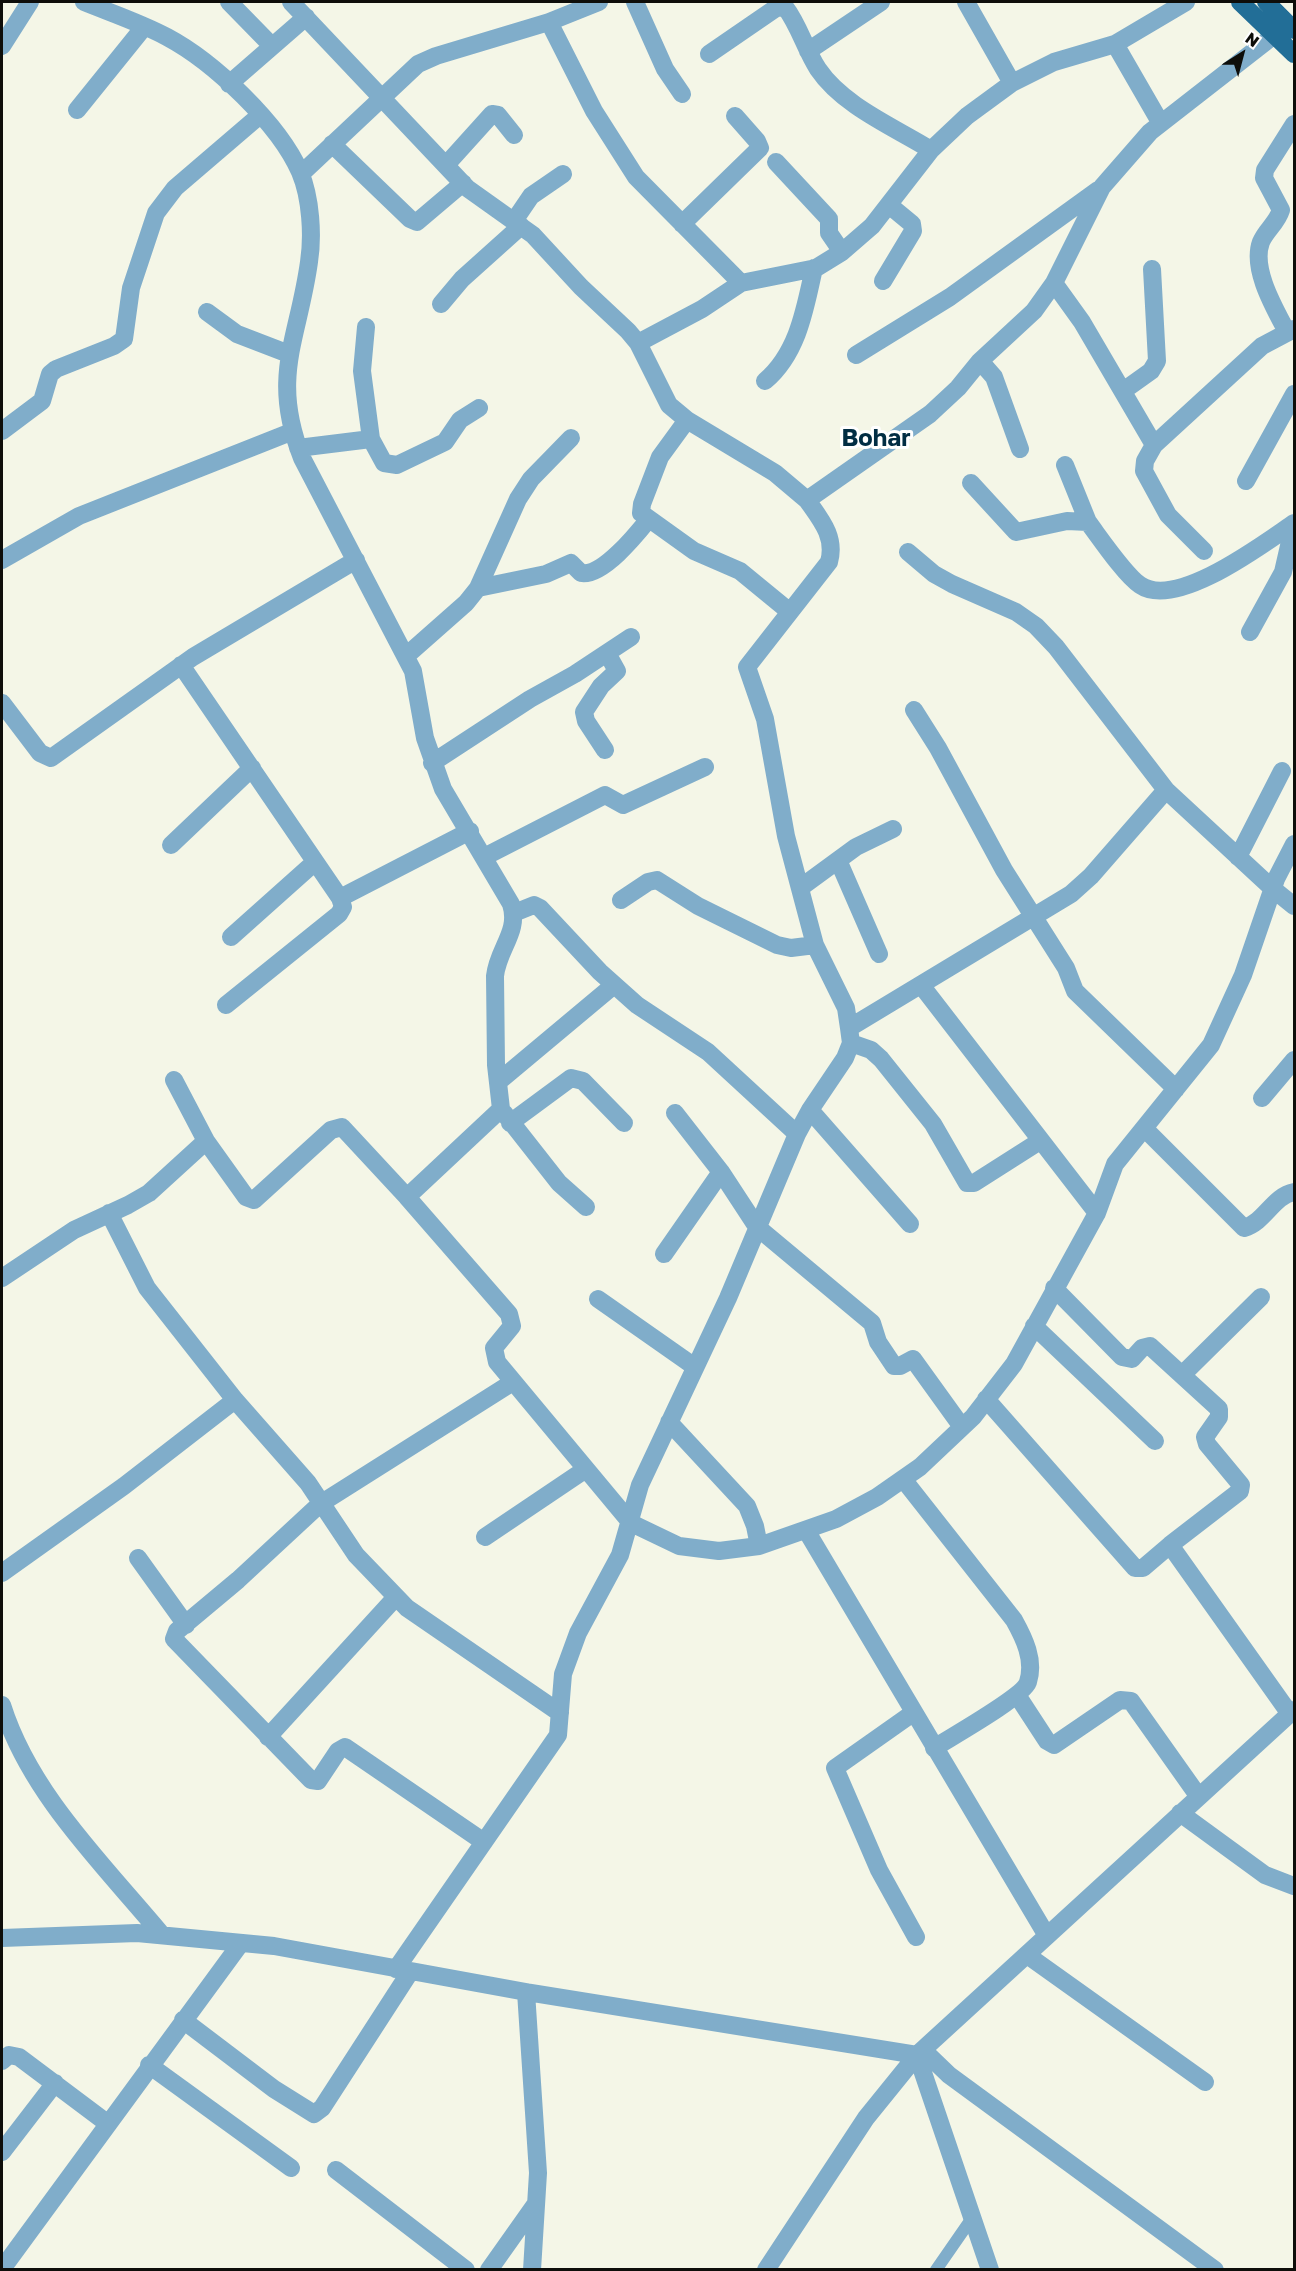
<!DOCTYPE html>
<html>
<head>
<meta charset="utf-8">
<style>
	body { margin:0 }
	#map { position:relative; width:1296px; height:2271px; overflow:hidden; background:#f4f6e7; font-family:"Golos Text",sans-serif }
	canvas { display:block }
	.frame { position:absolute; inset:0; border:3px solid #0e0e0a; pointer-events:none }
	.north { position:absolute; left:1212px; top:24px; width:60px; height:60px; -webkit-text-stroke:4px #fff; paint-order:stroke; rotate:36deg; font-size:16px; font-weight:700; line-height:24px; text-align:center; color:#0e0e0a }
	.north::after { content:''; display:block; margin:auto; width:21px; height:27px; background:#0e0e0a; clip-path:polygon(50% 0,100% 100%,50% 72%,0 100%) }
</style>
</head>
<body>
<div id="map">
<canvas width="1296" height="2271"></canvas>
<div class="frame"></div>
<div class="north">N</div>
</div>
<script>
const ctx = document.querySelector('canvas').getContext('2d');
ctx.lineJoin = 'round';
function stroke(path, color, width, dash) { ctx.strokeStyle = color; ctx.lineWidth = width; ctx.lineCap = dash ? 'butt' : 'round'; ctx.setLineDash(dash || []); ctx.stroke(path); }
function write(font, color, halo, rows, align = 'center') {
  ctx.font = font + ' "Golos Text",sans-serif'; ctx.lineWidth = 6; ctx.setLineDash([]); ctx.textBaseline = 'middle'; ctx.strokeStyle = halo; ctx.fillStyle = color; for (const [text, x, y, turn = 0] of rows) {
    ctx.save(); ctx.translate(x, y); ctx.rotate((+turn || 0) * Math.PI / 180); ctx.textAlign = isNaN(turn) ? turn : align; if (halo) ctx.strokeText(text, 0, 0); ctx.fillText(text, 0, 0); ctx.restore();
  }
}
const lane = new Path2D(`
	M936,2270L972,2218`);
const street = new Path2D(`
	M84,2C111,13 141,23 167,37C214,62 279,124 300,172C311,198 313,236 309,262C298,341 270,376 302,458L413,671L425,738L443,789L511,904C520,932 498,948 495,976L496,1065L501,1109L407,1197L509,1314L512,1326L494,1348L497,1362L631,1523L679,1546L719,1551L759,1546L836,1519L877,1497L920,1467L973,1417L1014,1364L1097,1213L1115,1164L1211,1045L1243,975L1276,879L1294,844
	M229,2L272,46
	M291,2L467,188L533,235L581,287L628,331L638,343L669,405L687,420L775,473L807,500
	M635,2L665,69L682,94
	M966,2L1012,83
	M549,22L594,111L636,177L741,283
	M1115,44L1160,122
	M2,46L30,2
	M808,51L881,2
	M709,54L776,8L785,7C799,25 805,49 818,69C843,106 894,127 931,150
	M229,84L306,17
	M77,110L144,27
	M332,144L410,219L417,222L463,183
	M776,162L829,219V233L842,252
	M446,165L492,114L498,115L514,135
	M301,174L418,64L436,56L549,22L599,2
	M514,221L531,196L563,174
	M682,224L760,148L757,141L735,116
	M883,281L913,231L912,224L889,205
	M1054,283L1082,322L1154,445L1262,346L1294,329
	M441,304L462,279L521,226
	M207,312L237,334L289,354
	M366,327L362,371L371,439
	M1287,332C1275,309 1251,269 1261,242C1266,230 1277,223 1281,210L1264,178L1265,170L1294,124
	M638,343L702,309L741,283L816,268L842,252L872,226L931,150L967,116L1012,83L1054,62L1115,44L1186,2
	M856,355L950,297L1098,190
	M980,361L994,377L1020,449
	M765,381C798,353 805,309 814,268
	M1123,391L1151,371L1157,361L1152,269
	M687,420L660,457L642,504L641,513L694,551L740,571L790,612
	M2,431L42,401L50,374L56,369L114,346L124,339L131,288L156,213L175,188L259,116
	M1154,445L1145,461L1144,471L1168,515L1204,551
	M298,448L371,439L384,463L397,465L445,442L460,420L479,408
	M1065,465L1088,522
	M1246,481L1294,394
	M971,483L1016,532L1067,521L1088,522C1100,538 1125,575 1140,585C1176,610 1263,544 1294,523
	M908,552L934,574L952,584L1016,612L1036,626L1056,647L1166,790L1273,889L1294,906
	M2,560L79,516L291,432
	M478,588L546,574L571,563L581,573C602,577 636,535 648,520
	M1250,632L1283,572L1294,524
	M406,656L466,603L478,588L518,499L531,479L571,438
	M181,665L340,898L470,831
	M2,703L40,753L51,758L193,657L356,560
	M914,710L938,748L1004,870L1066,968L1075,991L1176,1089
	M605,750L586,721L584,712L601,686L617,671L607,653
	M432,763L530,699L575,674L631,637
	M171,845L252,768
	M484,857L605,795L623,805L705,767
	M1238,857L1282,771
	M838,860L879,954
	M800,888L856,847L893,829
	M621,900L648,882L657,880L698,906L777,945L791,948L815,945
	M514,913L534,905L540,908L600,972L637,1005L708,1052L797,1134
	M231,937L315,862
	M921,985L1097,1213
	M226,1005L339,914L343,907L340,898
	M849,1028L1071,894L1091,876L1166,790
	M851,1043L871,1050L881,1059L933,1124L967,1183H974L1040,1141
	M174,1080L206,1141
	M498,1082L614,985
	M1262,1098L1294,1060
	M810,1110L910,1224
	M504,1113L559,1183L586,1207
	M675,1113L721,1172L757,1227L872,1323L878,1342L894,1366H900L913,1359L962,1427
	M510,1123L571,1078L583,1081L624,1123
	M1144,1128L1244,1228C1265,1222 1273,1196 1294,1192
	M109,1213L147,1288L235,1400L308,1483L356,1555L407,1608L560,1713
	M664,1254L721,1172
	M2,1278L74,1230L128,1205L149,1193L206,1141L246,1197L254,1200L331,1130L342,1127L407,1197
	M1054,1288L1122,1357L1132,1359L1142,1348L1150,1346L1219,1409V1417L1205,1437L1207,1444L1241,1485L1240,1491L1170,1545
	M598,1299L695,1367
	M1034,1326L1155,1441
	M1183,1374L1261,1297
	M986,1399L1135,1568H1143L1170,1545L1290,1714
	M669,1422L747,1506L755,1526L759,1546
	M903,1479L1014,1620C1024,1638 1035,1660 1028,1682C1023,1697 951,1737 934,1748
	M806,1530L1047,1936
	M485,1537L586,1469
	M138,1558L186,1625
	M2,1573L124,1486L235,1400
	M1017,1695L1047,1741L1054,1745L1120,1700L1131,1701L1199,1797
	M2,1705C30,1794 103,1864 162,1935
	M913,1713L835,1768L879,1870L916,1937
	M268,1737L396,1597
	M1180,1813L1265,1875L1294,1886
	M484,1842L345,1747L338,1751L318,1781L311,1780L174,1639L177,1631L238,1580L320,1504L513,1382
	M2,1938L137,1933L274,1946L526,1992L917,2055
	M1027,1955L1205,2082
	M396,1969L558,1735L563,1674L578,1633L620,1555L640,1485L728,1298L797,1134L810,1110L845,1058L851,1043L849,1028L846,1008L815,945L786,836L765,719L747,667L829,562C836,537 821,520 807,500L930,414L958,388L980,361L1034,311L1054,283L1102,187L1150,132L1286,26
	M526,1992L538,2173L532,2270
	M183,2020L274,2089L314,2114L322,2108L410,1972
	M923,2050L949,2075L1215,2270
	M2,2061L9,2055L19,2057L107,2123
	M149,2065L291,2168
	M2,2152L55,2083
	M336,2170L466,2270
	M2,2269L241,1943
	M489,2270L535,2205
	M766,2270L866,2118L917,2055
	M990,2270L917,2055L1294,1710`);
const primary = new Path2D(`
	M1240,2L1294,54
	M1266,2L1294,30`);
const quarterNames = [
	["Bohar",876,438]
];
stroke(lane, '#80adca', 12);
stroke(street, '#80adca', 18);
stroke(primary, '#226e97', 18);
write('bold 24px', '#012d43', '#fff', quarterNames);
</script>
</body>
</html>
